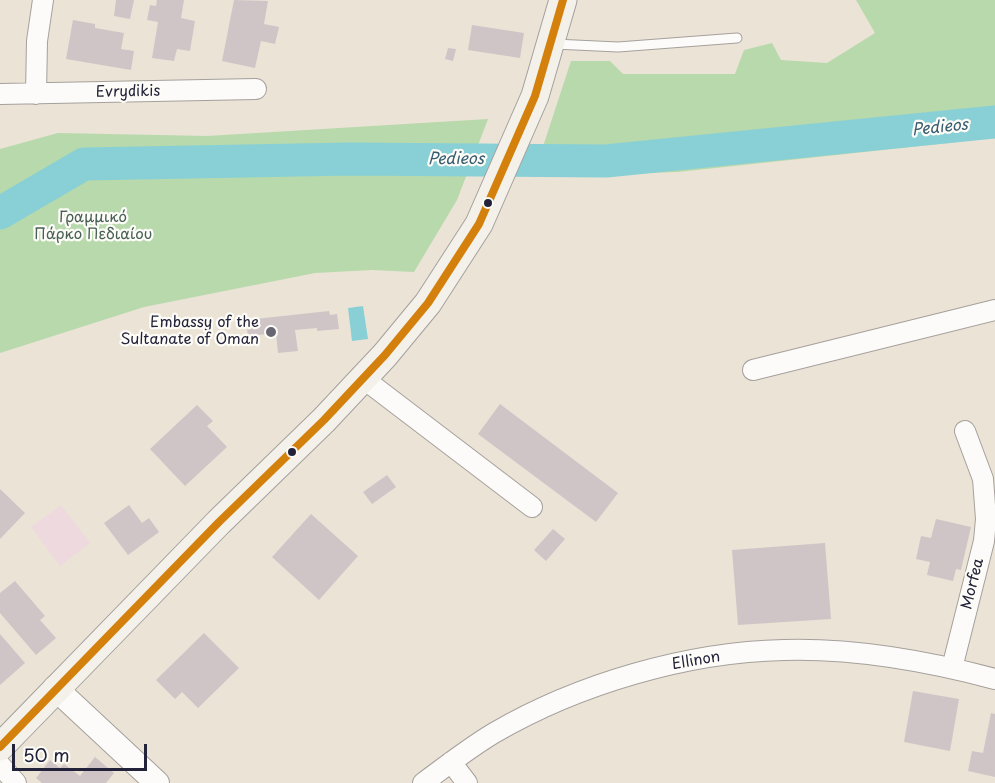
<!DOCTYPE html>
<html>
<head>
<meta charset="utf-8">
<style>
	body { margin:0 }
	#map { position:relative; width:995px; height:783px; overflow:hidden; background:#ebe3d6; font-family:"Playpen Sans",sans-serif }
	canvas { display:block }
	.scale { position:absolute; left:12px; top:744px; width:135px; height:27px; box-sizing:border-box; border:3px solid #22223b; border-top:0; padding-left:8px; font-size:18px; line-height:21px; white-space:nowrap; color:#22223b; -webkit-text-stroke:4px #fdfcf7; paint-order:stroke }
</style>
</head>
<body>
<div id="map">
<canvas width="995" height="783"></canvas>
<div class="scale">50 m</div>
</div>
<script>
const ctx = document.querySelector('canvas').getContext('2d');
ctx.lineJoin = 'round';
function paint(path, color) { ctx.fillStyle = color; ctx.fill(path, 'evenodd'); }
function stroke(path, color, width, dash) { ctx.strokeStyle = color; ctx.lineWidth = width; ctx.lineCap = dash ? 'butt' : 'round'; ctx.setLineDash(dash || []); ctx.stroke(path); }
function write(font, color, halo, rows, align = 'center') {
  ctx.font = font + ' "Playpen Sans",sans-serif'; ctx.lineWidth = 4.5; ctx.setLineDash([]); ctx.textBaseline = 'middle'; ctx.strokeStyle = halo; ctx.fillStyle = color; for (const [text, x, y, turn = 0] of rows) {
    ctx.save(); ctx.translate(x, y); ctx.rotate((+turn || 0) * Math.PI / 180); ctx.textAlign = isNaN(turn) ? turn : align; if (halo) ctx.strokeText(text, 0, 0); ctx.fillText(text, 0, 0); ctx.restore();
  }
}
const built = new Path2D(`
	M61,505L90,543L60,566L31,527Z`);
const green = new Path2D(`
	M856,0H995V138L678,172L533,177L571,61H610L623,74H735L744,50L772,43L781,60L827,63L875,33Z
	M488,119L457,200L414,272L372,270L315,273L144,307L0,353V149L58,133L207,136Z`);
const water = new Path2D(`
	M363,306L368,339L352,341L348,308Z`);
const river = new Path2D(`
	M0,213L84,164L351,159L606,161L995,122`);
const building = new Path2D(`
	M116,0H134L130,19L114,16Z
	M157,0H184L181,18L195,21L190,51L177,49L174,61L152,58L158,22L147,20L150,5L156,6Z
	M234,0L268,1L264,24L279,27L275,44L261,41L255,68L222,61Z
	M73,20L95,24V28L124,33L121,49L134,51L131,70L66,59Z
	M472,25L524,33L520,58L468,50Z
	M448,48L456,49L453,61L445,59Z
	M329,311L330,315L337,314L339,329L317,331V328L295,330L298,351L278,353L276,333L248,336L246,320Z
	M500,404L618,493L596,522L478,434Z
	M197,405L213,421L207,426L227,447L185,486L150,449Z
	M387,475L396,487L372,504L363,492Z
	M0,489L25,513L0,539Z
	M129,505L142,523L149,518L159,532L128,555L104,523Z
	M311,514L358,556L319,600L272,557Z
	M936,519L971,527L961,570L956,569L953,581L927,575L930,562L916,559L921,536L931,538Z
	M553,529L565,539L546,561L534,550Z
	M825,543L831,619L738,625L732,550Z
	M15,581L45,616L40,620L56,638L36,655L0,613V593Z
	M204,633L239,668L198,708L182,692L175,699L156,680Z
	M0,634L25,663L0,685Z
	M913,691L959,699L950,751L904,742Z
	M991,713L995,714V777L968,771L972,751L983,753Z
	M95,757L114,773L106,783H42L36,778L50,760L60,768L64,764L80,776Z`);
const service = new Path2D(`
	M554,44L618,47L737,38`);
const minor = new Path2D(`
	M0,94L256,89
	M36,94L37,41L43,0
	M753,370L995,310
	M364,379L532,507
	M952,668L984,541L986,519L983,479L965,431
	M451,762L467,783
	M0,765L16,783
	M423,783C446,766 469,748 494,733C578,684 687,652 784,650C855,648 927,661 995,679`);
const tertiary = new Path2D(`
	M55,688L157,783`);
const secondary = new Path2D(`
	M0,747L219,522L324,420L385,355L428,303L479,224L535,96L563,0`);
const bus1 = new Path2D(`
	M0,747L219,522L324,420L385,355L428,303L479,224L535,96L563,0`);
const markers = [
	[488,203,5,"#22223b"],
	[271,332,6,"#686671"],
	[292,452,5,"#22223b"]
];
const streetNames = [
	["Evrydikis",128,92,-1],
	["Morfea",973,584,-76],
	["Ellinon",696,661,-10]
];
const parkNames = [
	["Γραμμικό",93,218],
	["Πάρκο Πεδιαίου",93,235]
];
const poiNames = [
	["Embassy of the",259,323],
	["Sultanate of Oman",259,340]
];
const waterNames = [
	["Pedieos",940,128,-6],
	["Pedieos",456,160]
];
paint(built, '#eed9de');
paint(green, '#b7d9ac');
paint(water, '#88d0d6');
stroke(river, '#88d0d6', 33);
paint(building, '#cfc5c7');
stroke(service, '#a5a09c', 11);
stroke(minor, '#a5a09c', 22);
stroke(tertiary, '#a5a09c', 26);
stroke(secondary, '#a5a09c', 29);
stroke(service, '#fcfbf9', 9);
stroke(minor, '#fcfbf9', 20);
stroke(tertiary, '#fcfbf9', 24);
stroke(secondary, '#f4f1ea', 27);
stroke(bus1, '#d3810c', 8);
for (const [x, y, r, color] of markers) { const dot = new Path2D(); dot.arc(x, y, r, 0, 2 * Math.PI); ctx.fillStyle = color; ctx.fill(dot); stroke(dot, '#fdfcf7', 2); }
write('15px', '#22223b', '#fdfcf7', streetNames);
write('15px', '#475f57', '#fdfcf7', parkNames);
write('15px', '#22223b', '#fdfcf7', poiNames, 'right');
write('italic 16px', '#375c71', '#fdfcf7', waterNames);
</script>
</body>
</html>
